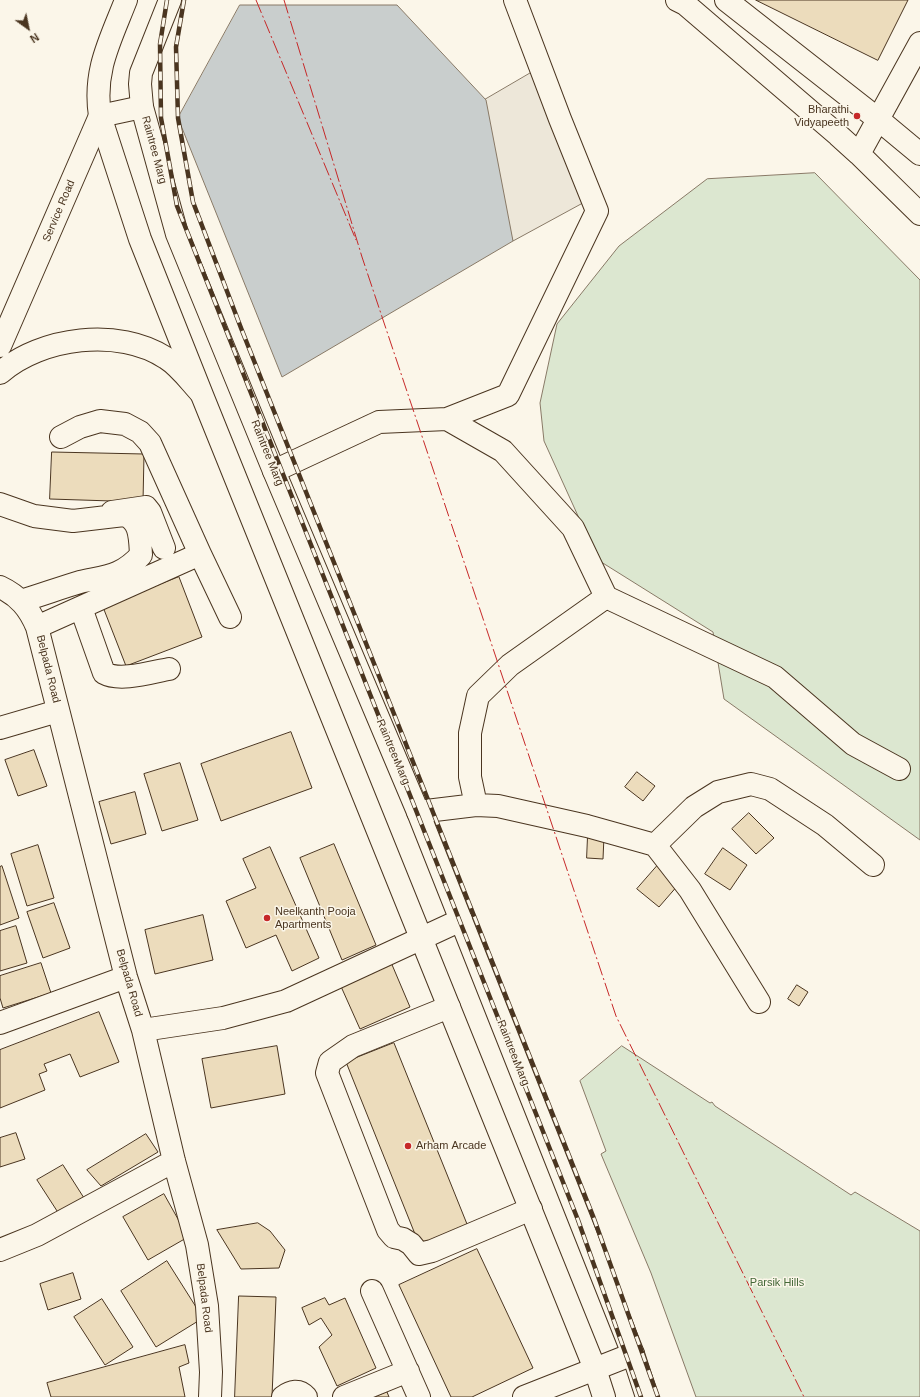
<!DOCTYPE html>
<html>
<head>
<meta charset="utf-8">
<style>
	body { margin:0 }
	#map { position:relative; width:920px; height:1397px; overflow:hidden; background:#fbf6e9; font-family:Arial,sans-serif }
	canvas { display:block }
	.north { position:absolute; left:8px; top:8px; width:40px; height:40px; -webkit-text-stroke:3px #fbf6e9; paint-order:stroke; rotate:147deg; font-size:11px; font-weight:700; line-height:16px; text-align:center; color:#4a3520 }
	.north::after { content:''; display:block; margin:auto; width:14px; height:18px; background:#4a3520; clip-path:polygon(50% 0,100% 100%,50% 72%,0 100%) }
</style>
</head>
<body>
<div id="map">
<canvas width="920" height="1397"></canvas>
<div class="north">N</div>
</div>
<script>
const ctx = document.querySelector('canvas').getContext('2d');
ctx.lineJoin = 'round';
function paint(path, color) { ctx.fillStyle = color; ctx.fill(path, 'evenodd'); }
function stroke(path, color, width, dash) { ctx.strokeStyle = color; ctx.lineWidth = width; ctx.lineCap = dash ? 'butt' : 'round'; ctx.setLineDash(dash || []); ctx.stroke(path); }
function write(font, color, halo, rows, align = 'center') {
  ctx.font = font + ' Arial,sans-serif'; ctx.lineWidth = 3; ctx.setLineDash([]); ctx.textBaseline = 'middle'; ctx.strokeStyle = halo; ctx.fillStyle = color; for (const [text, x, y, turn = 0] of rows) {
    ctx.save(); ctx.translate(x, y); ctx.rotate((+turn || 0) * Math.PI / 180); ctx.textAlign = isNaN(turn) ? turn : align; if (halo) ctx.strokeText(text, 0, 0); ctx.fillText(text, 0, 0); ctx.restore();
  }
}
const green = new Path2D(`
	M815,173L920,280V840L724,699L713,632L598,560L544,441L540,403L557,324L619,246L707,179Z
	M622,1046L710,1103L712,1102L715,1106L851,1195L855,1192L920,1231V1397H696L651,1273L601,1154L606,1151L580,1081Z`);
const parking = new Path2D(`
	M541,67L592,198L513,241L469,109Z`);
const water = new Path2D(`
	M240,5H397L486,100L513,241L282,377L178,118Z`);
const building = new Path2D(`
	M756,0H908L878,60Z
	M52,452L144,454L143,502L50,499Z
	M179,577L202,637L126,666L103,607Z
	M291,732L312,788L221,821L201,764Z
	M34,750L47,786L18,796L5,760Z
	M180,763L198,820L162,831L144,774Z
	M637,772L655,786L643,801L625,787Z
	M135,792L146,834L111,844L99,802Z
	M749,813L774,838L756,854L732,829Z
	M588,835L604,836L603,859L587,858Z
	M334,844L376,945L342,960L300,858Z
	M38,845L54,898L27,906L11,854Z
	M270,847L319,958L292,971L276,935L246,948L226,901L256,888L243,859Z
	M723,848L747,865L730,890L705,874Z
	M658,865L679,884L659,907L637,889Z
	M2,866L19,918L0,925V867Z
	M54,903L70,948L43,958L27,912Z
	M203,915L213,960L155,974L145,930Z
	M16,926L27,963L0,971V931Z
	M390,960L410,1007L360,1029L339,982Z
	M41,963L51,993L3,1008L0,998V976Z
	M797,985L808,992L799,1006L788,999Z
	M99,1012L119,1062L80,1077L70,1054L44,1064L47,1071L39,1074L45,1090L0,1108V1050Z
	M394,1043L469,1229L421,1249L346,1062Z
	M277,1046L285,1094L211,1108L202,1059Z
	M16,1133L25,1159L0,1167V1138Z
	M146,1134L158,1152L101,1186L87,1170Z
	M63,1165L84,1198L59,1214L37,1180Z
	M164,1194L188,1237L148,1260L123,1217Z
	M258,1223L270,1231L285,1250L279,1268L241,1269L217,1230Z
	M477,1249L533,1368L472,1397H451L399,1285Z
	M167,1261L203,1318L156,1347L121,1291Z
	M73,1273L81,1299L48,1310L40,1284Z
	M239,1296L276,1297L272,1397H235Z
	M325,1298L329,1305L345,1298L376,1368L337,1386L319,1347L332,1335L321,1318L309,1325L302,1308Z
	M102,1299L133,1347L105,1365L74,1317Z
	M185,1345L189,1363L179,1367L185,1397H51L47,1383Z
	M387,1392L389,1397H374Z`);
const minor = new Path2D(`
	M677,0L685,4L838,135L859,154L920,214
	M726,0L879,120L920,154
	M859,154L920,43
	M0,346L100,116L142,107
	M0,373C41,337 119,327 166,358C179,366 189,380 200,392
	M447,419L508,395L597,211L560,119L515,0
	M274,471L379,422L447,419L503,451L573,528L606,597
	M0,504L34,516L73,521L124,515C141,520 140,540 141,555C121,577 106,576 80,582C60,588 41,595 21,601
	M112,512L146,507L150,512L164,548
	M200,554L230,617
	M0,587C19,596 29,608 37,627L126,977L143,1030L174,1161L197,1245L207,1306L211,1372L210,1397
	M81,608L104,673C120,682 152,672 169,669
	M37,627L200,554L150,443L140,432L125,424L100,421L80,427L61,437
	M0,728L58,711
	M476,805L470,777V733L478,696L510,665L606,597L775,677L853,744L899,769
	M418,812L476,805L498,806L587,826L655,845L690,890L759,1002
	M655,845L694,807L718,792L751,784L770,789L825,825L873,865
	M449,1007L353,1046L330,1062L327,1073L388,1230L394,1237L403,1239L411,1244L419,1254L432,1251L531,1209
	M0,1023L126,977
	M143,1030L223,1018L286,1001L461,920
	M0,1250L37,1235L174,1161
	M372,1291L419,1397
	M283,1397C291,1391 299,1389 306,1397
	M344,1397L408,1371
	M524,1397L633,1354`);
const major = new Path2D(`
	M126,0C110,41 93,71 100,116L140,239L202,395L595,1369L604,1397
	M170,0L141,73L140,84L142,107L177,234L274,471L418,812L633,1354L647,1397`);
const rail = new Path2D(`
	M167,0L160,44L161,118L177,206L578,1220L641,1397
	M184,0L176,47L178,118L193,202L241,328L593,1216L658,1397`);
const power = new Path2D(`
	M256,0L356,240
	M284,0L362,257L616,1016L804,1397`);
const markers = [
	[857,116,4,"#c62828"],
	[267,918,4,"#c62828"],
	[408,1146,4,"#c62828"]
];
const poiNames = [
	["Bharathi",849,110,"right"],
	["Vidyapeeth",849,123,"right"],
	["Neelkanth Pooja",275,912],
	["Apartments",275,925],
	["Arham Arcade",416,1146]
];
const streetNames = [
	["Raintree Marg",154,150,75],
	["Service Road",59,211,-67],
	["Raintree Marg",267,453,68],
	["Belpada Road",48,669,76],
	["Raintree Marg",393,752,67],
	["Belpada Road",129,983,74],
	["Raintree Marg",513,1053,68],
	["Belpada Road",204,1298,83]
];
const parkNames = [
	["Parsik Hills",777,1283]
];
paint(green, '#dce7d0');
stroke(green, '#887966', 1);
paint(parking, '#ede7d9');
stroke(parking, '#887966', 1);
paint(water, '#c9cecd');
stroke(water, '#887966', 1);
paint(building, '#ecdcbc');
stroke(building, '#4a3520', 1);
stroke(minor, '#4a3520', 24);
stroke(major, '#4a3520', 24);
stroke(minor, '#fbf6e9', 22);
stroke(major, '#fbf6e9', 22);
stroke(rail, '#4a3520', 4.5);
stroke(rail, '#fbf6e9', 3, [9]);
stroke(power, '#c62828', 1, [14, 3, 2, 3]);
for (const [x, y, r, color] of markers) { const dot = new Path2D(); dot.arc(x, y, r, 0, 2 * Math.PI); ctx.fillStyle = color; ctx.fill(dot); stroke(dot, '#fbf6e9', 1.5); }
write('11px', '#4a3520', '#fbf6e9', poiNames, 'left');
write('11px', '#4a3520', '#fbf6e9', streetNames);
write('11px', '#436837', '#fbf6e9', parkNames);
</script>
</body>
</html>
